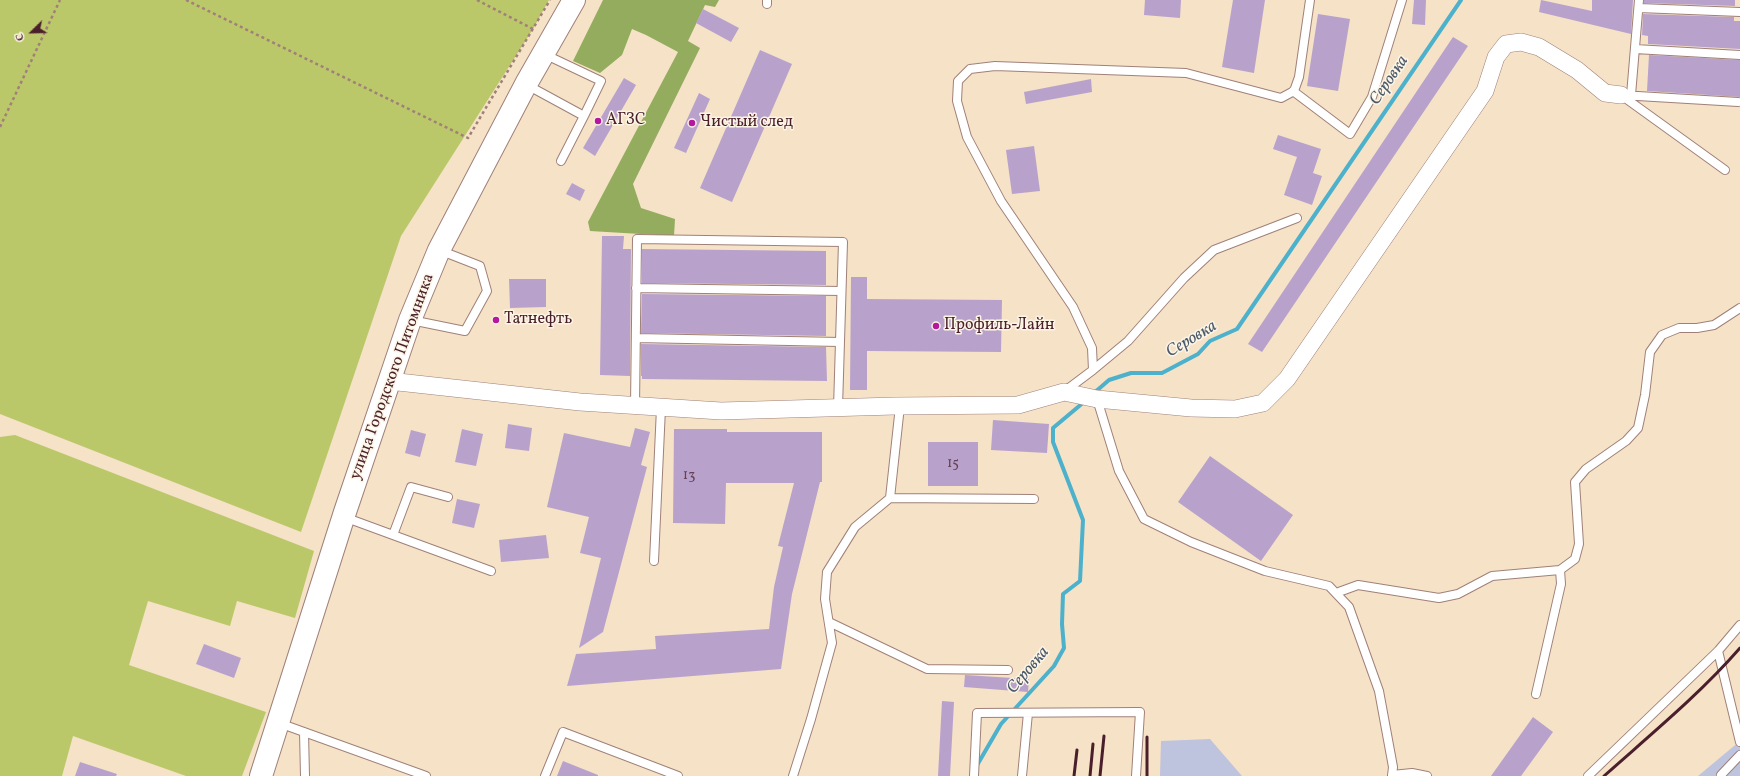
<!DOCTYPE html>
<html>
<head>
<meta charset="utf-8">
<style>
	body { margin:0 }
	#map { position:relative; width:1740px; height:776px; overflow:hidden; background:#f5e2c7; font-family:Vollkorn,serif }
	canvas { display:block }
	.north { position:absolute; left:12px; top:12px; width:40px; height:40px; -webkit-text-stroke:3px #fcf5e5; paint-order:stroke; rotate:247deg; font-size:11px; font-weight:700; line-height:16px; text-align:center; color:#4a1f2b }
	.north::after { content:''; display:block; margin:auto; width:14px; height:18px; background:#4a1f2b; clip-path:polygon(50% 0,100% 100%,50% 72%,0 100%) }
</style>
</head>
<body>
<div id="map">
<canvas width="1740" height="776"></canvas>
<div class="north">С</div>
</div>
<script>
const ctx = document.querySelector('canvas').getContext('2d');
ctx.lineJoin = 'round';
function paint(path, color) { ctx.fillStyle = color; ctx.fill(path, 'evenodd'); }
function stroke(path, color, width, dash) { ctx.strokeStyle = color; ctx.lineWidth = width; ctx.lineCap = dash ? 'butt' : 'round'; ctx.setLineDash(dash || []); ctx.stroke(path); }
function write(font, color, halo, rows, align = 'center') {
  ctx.font = font + ' Vollkorn,serif'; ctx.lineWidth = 3; ctx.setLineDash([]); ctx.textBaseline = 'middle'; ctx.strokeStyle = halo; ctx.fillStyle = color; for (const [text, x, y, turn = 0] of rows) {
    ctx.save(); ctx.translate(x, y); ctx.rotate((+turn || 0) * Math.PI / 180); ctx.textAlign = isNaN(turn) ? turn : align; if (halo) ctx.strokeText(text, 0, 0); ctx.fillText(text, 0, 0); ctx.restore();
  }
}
const industrial = new Path2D(`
	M1210,739L1242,776H1160L1161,741Z
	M1740,741V776H1698Z`);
const green = new Path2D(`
	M0,0H549L533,29L401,236L301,532L0,414Z
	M15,435L314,551L295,618L237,601L230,626L148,601L129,665L266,712L242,776H186L73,736L62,776H0V437Z`);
const forest = new Path2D(`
	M603,0H719L715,7L705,5L688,41L700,48L633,184L641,208L675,219L674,236L590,231L588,222L678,52L646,35L632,29L622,55L600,73L573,61Z`);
const stream = new Path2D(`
	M1094,393L1109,380L1131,373H1162L1198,354L1210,341L1237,329L1461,0
	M976,767L1001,724L1054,666L1064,648L1062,624L1063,594L1080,581L1083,520L1053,442V428L1084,402`);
const building = new Path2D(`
	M1145,0H1181L1180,18L1144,15Z
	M1233,0H1265L1254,73L1222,67Z
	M1414,0H1426L1425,25L1412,24Z
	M1541,0L1592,11V0H1633L1631,34L1539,12Z
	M1644,0H1735V6L1644,3Z
	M703,9L739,28L731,42L696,23Z
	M1318,14L1350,19L1338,91L1307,86Z
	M1643,14L1734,17V21H1740V49L1648,44V36L1642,35Z
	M1453,37L1468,46L1262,352L1248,344Z
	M760,50L792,64L732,202L700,188Z
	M1649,55L1740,60V97L1647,91Z
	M624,78L636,85L595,156L583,148Z
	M1091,79L1092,92L1026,104L1024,92Z
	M699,93L710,99L686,153L674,148Z
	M1278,135L1321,149L1313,173L1322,176L1312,205L1284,195L1297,157L1273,149Z
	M1034,146L1040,191L1012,194L1006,150Z
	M572,183L585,190L580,201L566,194Z
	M602,236H624L623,249H631L630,376L600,375Z
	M642,249L826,251V285L642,283Z
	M851,277H867V299L1002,300L1001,352L867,351V390H850Z
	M509,279H546V307L510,308Z
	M642,294L826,296V336L641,333Z
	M641,344L826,347L827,381L642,379V376H641Z
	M993,420L1049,424L1047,453L991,450Z
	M508,424L532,428L529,451L505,448Z
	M635,428L650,432L641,465L647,467L603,632L579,648L601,558L580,553L589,517L547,507L564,433L630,447Z
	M462,429L483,434L476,466L455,462Z
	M674,429H727V432H822V482H820L792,594L781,669L567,686L576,654L656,649L655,636L769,629L774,587L783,547L778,546L794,483H726L725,524L673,523Z
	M411,430L426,434L420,457L405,453Z
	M928,442H978V486H928Z
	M1210,456L1293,515L1261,561L1178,502Z
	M457,499L480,504L474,528L452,523Z
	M546,535L549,558L501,562L499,540Z
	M204,644L241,658L234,678L196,664Z
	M965,675L1029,679L1028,692L964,687Z
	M942,701L954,702L950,776H938Z
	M1533,717L1553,732L1521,776H1491Z
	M563,761L598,775V776H557Z
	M80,762L117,774L116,776H75Z`);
const path = new Path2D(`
	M186,0L468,138L550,0
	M477,0L533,29
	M0,127L60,0`);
const lane = new Path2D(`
	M767,0V4
	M1639,8L1740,12
	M1635,49L1740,55
	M527,85L584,116L601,81L544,54
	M1293,91L1350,134L1372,97L1402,0
	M1621,95L1725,170
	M1621,95L1738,102
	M1631,95L1639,0
	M561,161L584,116
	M636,288L841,291
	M411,320L465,331L487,291L480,266L439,250
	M636,338L840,342
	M1093,370L1128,341L1184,278L1214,250L1297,218
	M1065,391L1093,370L1092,348L1073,307L1001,201L967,137L957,101L958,81L970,69L995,66L1186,73L1281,98L1294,91L1299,77L1310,0
	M1097,399L1119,471L1144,519L1191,542L1265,571L1329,586L1349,607L1379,691L1393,767L1392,776
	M635,406L637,239L843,242L838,408
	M890,498L900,406
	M344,517L491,571
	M393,535L411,487L448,497
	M654,561L661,408
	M1336,593L1358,585L1439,598L1458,594L1492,576L1560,570L1575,559L1579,544L1575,482L1586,469L1626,441L1638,428L1645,395L1650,352L1662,335L1679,328H1697L1714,325L1740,308
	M829,622L927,669L1008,670
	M1718,651L1740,742
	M1536,694L1561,584L1560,570
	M279,723L426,776
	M304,732L305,776
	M1392,775L1412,773L1427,776
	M1721,775L1740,755
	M545,776L563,732L678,776
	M793,776L811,719L832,643L825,599L827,572L855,527L890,498L1034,499
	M974,776L977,713L1140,712L1136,776
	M1022,776L1028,713
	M1588,776L1718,651L1740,625`);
const street = new Path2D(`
	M389,381L580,402L721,411L895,406L1018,405L1064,392L1097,399L1191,408L1235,409L1263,403L1287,379L1485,91L1496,57L1506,44L1521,42L1539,47L1577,70L1605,93L1621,95`);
const primary = new Path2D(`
	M261,776L345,512L410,320L439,250L526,84L574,0`);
const rail = new Path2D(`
	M1074,776L1077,750
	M1090,776L1093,744
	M1100,776L1104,736
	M1147,776V737
	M1604,776C1650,735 1699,695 1740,648`);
const markers = [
	[598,121,4,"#b5179e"],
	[692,123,4,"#b5179e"],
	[496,320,4,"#b5179e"],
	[936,326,4,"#b5179e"]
];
const numberNames = [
	["15",953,464],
	["13",689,476]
];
const poiNames = [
	["АГЗС",606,121],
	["Чистый след",700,123],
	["Татнефть",504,320],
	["Профиль-Лайн",944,326]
];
const streetNames = [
	["улица Городского Питомника",393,377,-70]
];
const waterNames = [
	["Серовка",1390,81,-56],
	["Серовка",1192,340,-31],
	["Серовка",1029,671,-50]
];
paint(industrial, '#bec3de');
paint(green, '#bbc86a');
paint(forest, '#94ac5e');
stroke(stream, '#4db1cc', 4);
paint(building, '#b8a2cc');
stroke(lane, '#a08079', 10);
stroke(street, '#a08079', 18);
stroke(primary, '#a08079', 24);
stroke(path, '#a08079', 2.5, [3, 3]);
stroke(lane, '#fff', 8);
stroke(street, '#fff', 17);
stroke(primary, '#fff', 22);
stroke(rail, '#4a1f2b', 3);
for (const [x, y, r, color] of markers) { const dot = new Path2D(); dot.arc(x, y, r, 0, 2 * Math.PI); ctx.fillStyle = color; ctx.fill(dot); stroke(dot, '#fcf5e5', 1.5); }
write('14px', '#664053', null, numberNames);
write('16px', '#4a1f2b', '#fcf5e5', poiNames, 'left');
write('16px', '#4a1f2b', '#fcf5e5', streetNames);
write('italic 17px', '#4b596b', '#fcf5e5', waterNames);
</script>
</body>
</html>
